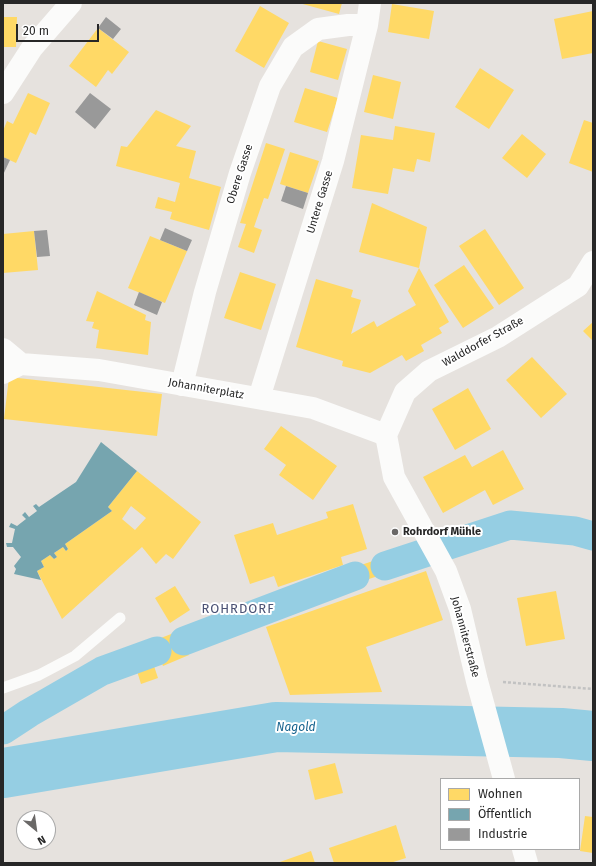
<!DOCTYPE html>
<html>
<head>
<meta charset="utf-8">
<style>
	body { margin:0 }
	#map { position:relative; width:596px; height:866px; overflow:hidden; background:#e6e2de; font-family:"Fira Sans",sans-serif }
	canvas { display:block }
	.frame { position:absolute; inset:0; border:4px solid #272727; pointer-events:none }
	.legend { position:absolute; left:440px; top:778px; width:140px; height:72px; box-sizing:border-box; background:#fff; border:1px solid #a9a9a9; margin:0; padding:5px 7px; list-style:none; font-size:12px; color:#272727 }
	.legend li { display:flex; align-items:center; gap:8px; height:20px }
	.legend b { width:20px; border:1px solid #a9a9a9 }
	.north { position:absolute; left:16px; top:810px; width:40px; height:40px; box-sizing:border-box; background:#fff; border:1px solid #a9a9a9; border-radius:50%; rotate:151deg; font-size:11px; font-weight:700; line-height:16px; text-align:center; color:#272727 }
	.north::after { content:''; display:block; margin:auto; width:14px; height:18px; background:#6a6867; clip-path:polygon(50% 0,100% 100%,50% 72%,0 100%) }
	.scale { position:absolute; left:16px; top:24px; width:83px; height:18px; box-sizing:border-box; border:2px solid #272727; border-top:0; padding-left:5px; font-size:12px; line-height:14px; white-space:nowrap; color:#272727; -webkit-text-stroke:3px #fff; paint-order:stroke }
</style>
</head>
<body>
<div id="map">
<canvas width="596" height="866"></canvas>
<div class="frame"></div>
<ul class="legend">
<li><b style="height:11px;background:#ffd966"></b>Wohnen</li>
<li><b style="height:11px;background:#76a5af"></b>Öffentlich</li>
<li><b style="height:11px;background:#999"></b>Industrie</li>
</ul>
<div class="north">N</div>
<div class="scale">20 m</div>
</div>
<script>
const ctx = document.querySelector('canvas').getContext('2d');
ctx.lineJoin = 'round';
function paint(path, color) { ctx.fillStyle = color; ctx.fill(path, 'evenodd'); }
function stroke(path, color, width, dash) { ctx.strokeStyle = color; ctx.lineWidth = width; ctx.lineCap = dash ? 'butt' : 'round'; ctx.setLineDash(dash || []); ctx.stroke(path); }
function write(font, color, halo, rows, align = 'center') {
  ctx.font = font + ' "Fira Sans",sans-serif'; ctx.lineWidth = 4; ctx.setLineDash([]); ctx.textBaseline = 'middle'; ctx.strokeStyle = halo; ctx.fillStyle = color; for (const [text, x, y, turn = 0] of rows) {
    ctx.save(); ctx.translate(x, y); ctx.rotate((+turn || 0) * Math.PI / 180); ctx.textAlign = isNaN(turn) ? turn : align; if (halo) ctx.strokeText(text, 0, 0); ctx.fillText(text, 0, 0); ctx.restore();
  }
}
const homes = new Path2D(`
	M299,3H342L339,14Z
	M392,4L434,11L429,39L388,32Z
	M260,6L289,23L264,68L235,51Z
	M593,11V53L562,59L554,19Z
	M3,17H17L16,47H3Z
	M98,28L129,52L112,74L108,70L96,87L69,66Z
	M318,41L347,49L338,80L310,72Z
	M480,68L514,90L489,129L455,107Z
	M373,75L401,82L393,119L364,112Z
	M305,88L338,98L327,132L294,122Z
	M28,93L50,103L36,135L30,132L16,163L3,157V131L7,121L13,124Z
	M156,110L191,126L176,146L196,151L189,178L221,187L209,230L170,219L172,212L155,208L158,197L175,202L180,183L116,166L121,146L127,147Z
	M584,120L593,123V172L569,163Z
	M395,126L435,133L430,162L417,159L414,172L393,168L388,194L352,188L361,135L393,140Z
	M522,134L546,154L527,178L502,158Z
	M266,143L285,149L268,199L264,198L254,227L262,230L254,253L238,247L246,224L240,223Z
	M290,152L319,161L308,193L280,184Z
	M372,203L427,227L419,268L359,252Z
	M485,229L524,288L499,305L459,246Z
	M34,231L38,270L3,273V234Z
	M150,236L187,251L165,303L128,288Z
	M464,265L494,308L463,328L434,285Z
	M419,268L449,322L439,328L442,333L421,345L424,351L406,361L402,355L370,373L342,366L343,361L296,347L316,279L353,290L351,297L361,300L351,334L374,321L377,327L416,305L408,291Z
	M240,272L276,284L261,330L224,318Z
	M97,291L146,315L145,320L151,322L148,355L96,348L99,330L92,328L94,322L86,321Z
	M593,322V341L583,331Z
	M532,357L567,394L541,418L506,380Z
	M9,377L162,394L157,436L4,419Z
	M468,388L491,429L455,450L432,409Z
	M281,426L337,466L313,500L279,475L286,465L264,449Z
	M503,450L524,489L493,505L485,490L443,513L423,477L465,455L472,467Z
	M137,471L201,522L173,559L166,554L156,564L142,547L62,619L37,571L44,567L41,561L50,555L54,559L57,557L54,553L63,547L66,551L68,549L65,544L112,511L108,507ZM131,506L146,518L135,530L122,519Z
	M353,504L367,549L341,557L343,565L278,587L274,576L250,584L234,535L273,523L277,535L328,518L326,512Z
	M382,558L387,573L357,583L352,568Z
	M426,571L443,620L366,647L382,692L290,695L266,627Z
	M175,586L190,610L170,623L155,598Z
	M556,591L565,639L526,646L517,598Z
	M179,631L189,655L163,666L153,641Z
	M154,666L158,678L141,684L137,671Z
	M335,763L343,793L315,800L308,770Z
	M585,816L593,817V853L580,851Z
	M396,825L406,858L390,863H334L329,848Z
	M311,851L315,863H277Z`);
const public = new Path2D(`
	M101,442L137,471L108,507L112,511L65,544L68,549L66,551L63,547L54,553L57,557L54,559L50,555L41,561L44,567L37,571L41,580L14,574L16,569L14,566L21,557L13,547H7L6,543H12L15,529L9,527L11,523L17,526L26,519L22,515L25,512L29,517L37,511L33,506L36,504L39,507L76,482Z`);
const industry = new Path2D(`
	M106,17L121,29L113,39L98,28Z
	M90,93L111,109L95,129L75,112Z
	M3,157L10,160L3,175Z
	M286,186L308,193L303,209L281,201Z
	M165,228L192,240L187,251L160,240Z
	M47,230L50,256L37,257L34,231Z
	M139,292L162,302L157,315L134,305Z`);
const canal = new Path2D(`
	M385,566L510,525L575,531L593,536
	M184,641L355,576
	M3,730L29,713L102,671L157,651`);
const river = new Path2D(`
	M3,773L276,727L561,733L593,736`);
const path = new Path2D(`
	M503,682L593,689`);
const lane = new Path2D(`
	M3,688L39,675L75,656L120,618`);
const street = new Path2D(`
	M3,93L32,48L71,3
	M3,349L21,364
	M21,364L99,370L313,408L386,435
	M3,373L21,364
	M182,385L205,292L240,173L270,86L293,47L318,29L348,25H367
	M259,398L333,161L367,25L370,3`);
const secondary = new Path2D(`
	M504,779L477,681L460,609L446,571L394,477L386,435L405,392L429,371L498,337L578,286L593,262
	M523,849L527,863`);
const markers = [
	[395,532,4,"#6a6867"]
];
const streetNames = [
	["Obere Gasse",240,174,-72],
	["Untere Gasse",320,202,-73],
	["Walddorfer Straße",483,342,-29],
	["Johanniterplatz",206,389,10],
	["Johanniterstraße",465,637,75]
];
const poiNames = [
	["Rohrdorf Mühle",403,532]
];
const waterNames = [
	["Nagold",296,728]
];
const quarterNames = [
	["ROHRDORF",238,609]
];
paint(homes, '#ffd966');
paint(public, '#76a5af');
paint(industry, '#999');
stroke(canal, '#95cee3', 29);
stroke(river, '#95cee3', 50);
stroke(path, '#c2c2c2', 2.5, [3, 2]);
stroke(lane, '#fbfbfa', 11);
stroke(street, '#fbfbfa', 22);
stroke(secondary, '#fbfbfa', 22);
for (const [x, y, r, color] of markers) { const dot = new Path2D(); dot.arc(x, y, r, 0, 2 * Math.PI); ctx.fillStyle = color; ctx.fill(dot); stroke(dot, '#fff', 1.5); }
write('11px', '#272727', '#fff', streetNames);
write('bold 11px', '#272727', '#fff', poiNames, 'left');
write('italic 12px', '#16628d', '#fff', waterNames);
ctx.letterSpacing = '1px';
write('13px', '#4b5274', '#fff', quarterNames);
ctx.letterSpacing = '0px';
</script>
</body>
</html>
